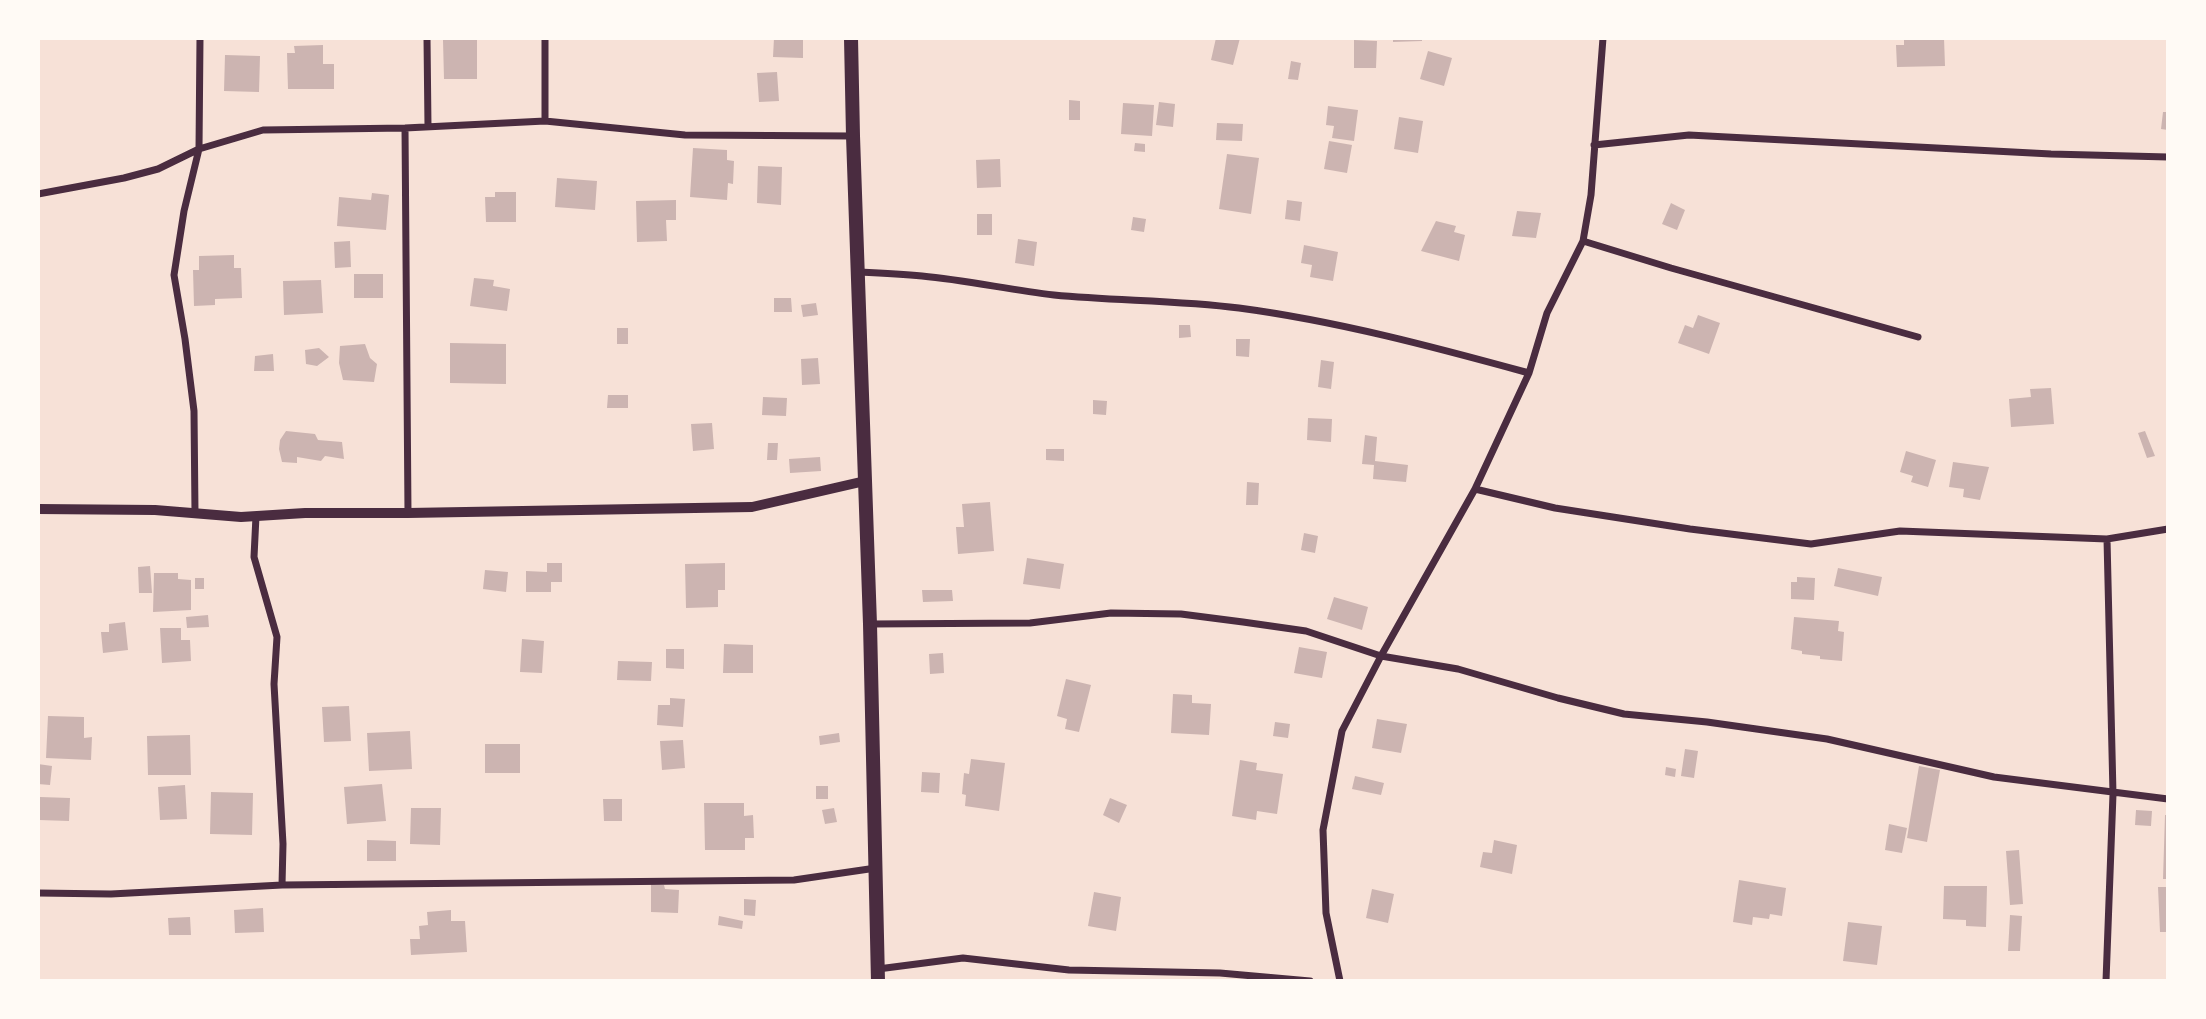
<!DOCTYPE html>
<html>
<head>
<meta charset="utf-8">
<style>
	body { margin:0 }
	#map { position:relative; width:2206px; height:1019px; overflow:hidden; background:#f7e1d7; font-family:"Roboto Serif",serif }
	canvas { display:block }
	.frame { position:absolute; inset:0; border:40px solid #fffaf5; pointer-events:none }
</style>
</head>
<body>
<div id="map">
<canvas width="2206" height="1019"></canvas>
<div class="frame"></div>
</div>
<script>
const ctx = document.querySelector('canvas').getContext('2d');
ctx.lineJoin = 'round';
function paint(path, color) { ctx.fillStyle = color; ctx.fill(path, 'evenodd'); }
function stroke(path, color, width, dash) { ctx.strokeStyle = color; ctx.lineWidth = width; ctx.lineCap = dash ? 'butt' : 'round'; ctx.setLineDash(dash || []); ctx.stroke(path); }
const building = new Path2D(`
	M774,38L803,39V58L773,57Z
	M1216,38H1240L1233,65L1211,60Z
	M1393,38H1422V41L1393,42Z
	M1904,38H1944L1945,66L1897,67L1896,45H1904Z
	M443,40H477V79H444Z
	M1354,40L1377,41L1376,68H1354Z
	M323,45V64H334V89H288L287,53H295L294,46Z
	M1428,51L1452,58L1444,86L1420,79Z
	M225,55L260,56L259,92L224,91Z
	M1291,61L1301,63L1298,80L1288,79Z
	M777,72L779,101L759,102L757,73Z
	M1069,100L1080,101V120H1069Z
	M1159,102L1175,104L1173,127L1156,125Z
	M1123,103L1154,105L1152,136L1121,134Z
	M1328,106L1358,110L1354,141L1332,138L1334,126L1326,125Z
	M2163,112H2168V130L2161,129Z
	M1399,117L1423,121L1418,153L1394,149Z
	M1217,123L1243,124L1242,141L1216,140Z
	M1329,141L1352,145L1347,173L1324,169Z
	M1135,143L1145,144V152L1134,151Z
	M693,148L727,150V160L734,161L733,184L728,183L727,200L690,197Z
	M1227,154L1259,158L1251,214L1219,209Z
	M1000,159L1001,187L977,188L976,160Z
	M758,166L782,167L781,205L757,203Z
	M557,178L597,181L595,210L555,207Z
	M495,192H516V222H486L485,197H495Z
	M372,193L389,195L386,230L337,226L339,197L371,200Z
	M676,200V220H666L667,241L637,242L636,201Z
	M1287,200L1302,202L1300,221L1285,219Z
	M1671,203L1685,210L1677,230L1662,224Z
	M1517,211L1541,213L1536,238L1512,236Z
	M977,214H992V235H977Z
	M1133,217L1146,219L1144,232L1131,230Z
	M1436,221L1456,226L1454,232L1465,235L1459,261L1421,251Z
	M1018,239L1037,242L1034,266L1015,263Z
	M350,241L351,267L335,268L334,242Z
	M1304,245L1338,252L1333,281L1310,277L1312,265L1301,263Z
	M234,255V268H241L242,298L215,299V305L194,306L193,270H199V256Z
	M354,274H383V298H354Z
	M474,278L494,280L493,286L510,289L507,311L470,306Z
	M321,280L323,313L284,315L283,281Z
	M774,298H791L792,312H774Z
	M816,303L818,315L803,317L801,305Z
	M1698,315L1720,323L1709,354L1678,343L1685,325L1693,328Z
	M1179,325H1190L1191,337L1179,338Z
	M617,328H628V344H617Z
	M1236,339H1250L1249,357L1236,356Z
	M450,343L506,344V384L450,383Z
	M365,344L370,358L377,364L374,382L343,380L339,363L340,346Z
	M319,348L329,357L317,366L306,364L305,350Z
	M273,354L274,371H254L255,356Z
	M818,358L820,384L802,385L801,359Z
	M1321,360L1334,362L1331,389L1318,387Z
	M2051,388L2054,424L2011,427L2009,399L2031,397L2030,389Z
	M608,395H628V408H607Z
	M763,397L787,398L786,416L762,415Z
	M1093,400L1107,401L1106,415L1093,414Z
	M1308,418L1332,419L1331,442L1307,440Z
	M712,423L714,449L693,451L691,424Z
	M286,431L315,434L318,440L342,442L344,459L325,456L321,461L297,457V463L282,462L279,449L280,440Z
	M2145,431L2155,456L2147,458L2138,433Z
	M1365,435L1377,437L1375,461L1408,465L1406,482L1373,479L1374,465L1362,464Z
	M768,443H778L777,460H767Z
	M1046,449H1064V461L1046,460Z
	M1906,451L1936,460L1928,487L1911,482L1913,476L1900,472Z
	M820,457L821,471L790,473L789,459Z
	M1953,462L1989,467L1980,500L1963,497L1964,489L1949,487Z
	M1247,482L1259,483L1258,505H1246Z
	M990,502L994,551L958,554L956,527H964L962,504Z
	M1304,533L1318,536L1315,553L1301,550Z
	M1027,558L1064,564L1060,589L1023,584Z
	M547,563H562V582H551V592H526V571L547,572Z
	M725,563V590H718V607L686,608L685,564Z
	M150,566L152,593H139L138,567Z
	M1838,568L1882,577L1878,596L1834,586Z
	M485,570L508,572L506,592L483,589Z
	M154,573H178V579L191,580V610L153,612Z
	M1797,577L1815,578L1814,600L1791,599V582H1797Z
	M195,578H204V589H195Z
	M922,590H952L953,601L923,602Z
	M1334,597L1368,607L1362,630L1327,619Z
	M208,615L209,627L187,628L186,617Z
	M1794,617L1839,621L1838,631L1844,632L1842,661L1820,659V656L1802,654V651L1791,649Z
	M125,622L128,650L103,653L101,632H109V624Z
	M160,628H181V640H190L191,661L162,663Z
	M522,639L544,641L542,673L520,672Z
	M724,644L753,645V673H723Z
	M1299,647L1327,652L1322,678L1294,673Z
	M666,649H684V669L666,668Z
	M943,653L944,673L930,674L929,654Z
	M618,661L652,662L651,681L617,680Z
	M1066,679L1091,685L1079,732L1065,729L1067,719L1057,716Z
	M1173,694L1192,695V703L1211,704L1209,735L1171,733Z
	M670,698L685,699L683,727L657,725L658,705H670Z
	M349,706L351,741L324,742L322,707Z
	M48,716L84,717V738L92,737L91,760L46,758Z
	M1377,719L1407,724L1401,753L1372,748Z
	M1275,722L1290,724L1288,738L1273,736Z
	M410,731L412,769L369,771L367,733Z
	M839,733L840,742L820,745L819,736Z
	M190,735L191,775H148L147,736Z
	M683,740L685,768L662,770L660,741Z
	M485,744H520V773H485Z
	M1685,749L1698,751L1694,778L1681,776Z
	M971,759L1005,763L999,811L965,806L966,795L962,794L964,773L969,774Z
	M1240,760L1257,763L1256,770L1283,774L1277,814L1257,811L1256,820L1232,816Z
	M38,764L52,766L50,785L38,784Z
	M1919,766L1940,770L1927,842L1907,838Z
	M1666,767L1676,769L1675,777L1665,775Z
	M922,772L940,773L939,793L921,792Z
	M1355,776L1384,783L1381,795L1352,789Z
	M382,784L386,821L347,824L344,787Z
	M185,785L187,819L160,820L158,787Z
	M816,786H828V799H816Z
	M211,792L253,793L252,835L210,834Z
	M40,797L70,798L69,821L39,820Z
	M1110,798L1127,805L1119,823L1103,815Z
	M603,799H622V821H604Z
	M704,803H744V816L753,815L754,838H745V850H705Z
	M411,808H441L440,845L410,844Z
	M834,808L837,822L825,824L822,810Z
	M2136,810L2152,811L2151,826L2135,825Z
	M2165,815H2168V879H2163Z
	M1889,824L1907,828L1902,853L1885,850Z
	M367,840L396,841V861H367Z
	M1494,840L1517,845L1512,874L1480,867L1483,852L1492,853Z
	M2019,850L2023,904L2010,905L2006,851Z
	M1739,880L1786,888L1782,916L1770,914L1769,919L1753,917L1752,925L1733,922Z
	M651,884L664,885L665,889L679,890L678,913L651,912Z
	M1944,886H1987L1986,927L1966,926V920L1943,919Z
	M2158,887H2168V932H2160Z
	M1372,889L1394,894L1388,923L1366,918Z
	M1094,892L1121,897L1116,931L1088,926Z
	M744,899L756,900L755,916L744,915Z
	M263,908L264,932L235,933L234,910Z
	M451,910V921H465L467,952L411,955L410,939H420L419,926L428,925L427,912Z
	M2010,915L2022,916L2020,951H2008Z
	M719,916L743,921L742,929L718,925Z
	M190,917L191,935H169L168,918Z
	M1848,922L1882,926L1877,965L1843,961Z`);
const minor = new Path2D(`
	M427,38L428,127
	M545,121V38
	M405,128L408,513
	M1594,145L1689,135L2051,154L2168,157
	M38,194L124,178L158,169L199,149L263,130L405,128L545,121L685,135L853,136
	M1583,241L1671,268L1918,337
	M859,272C880,273 901,274 922,276C966,280 1010,290 1054,295C1116,301 1177,300 1239,308C1337,321 1434,347 1529,373
	M1475,489L1555,508L1690,529L1811,544L1900,531L2107,539L2168,529
	M195,513L194,411L185,339L174,275L184,211L199,149L200,38
	M256,516L254,557L277,637L274,684L283,844L282,885
	M870,624L1030,623L1111,613L1181,614L1243,622L1306,631L1381,656L1458,669L1558,698L1624,714L1707,722L1827,739L1994,777L2168,799
	M38,893L111,894L282,885L794,880L876,868
	M878,969L963,958L1069,970L1220,973L1310,981
	M1340,981L1326,913L1323,830L1342,731L1381,656L1475,489L1529,373L1547,313L1583,241L1591,195L1603,38
	M2106,981L2113,794L2107,539`);
const tertiary = new Path2D(`
	M38,509L155,510L241,517L305,513H408L752,507L865,481`);
const primary = new Path2D(`
	M851,38L853,136L870,624L878,981`);
paint(building, '#ccb4b1');
stroke(minor, '#4a2c40', 7);
stroke(tertiary, '#4a2c40', 10);
stroke(primary, '#4a2c40', 14);
</script>
</body>
</html>
